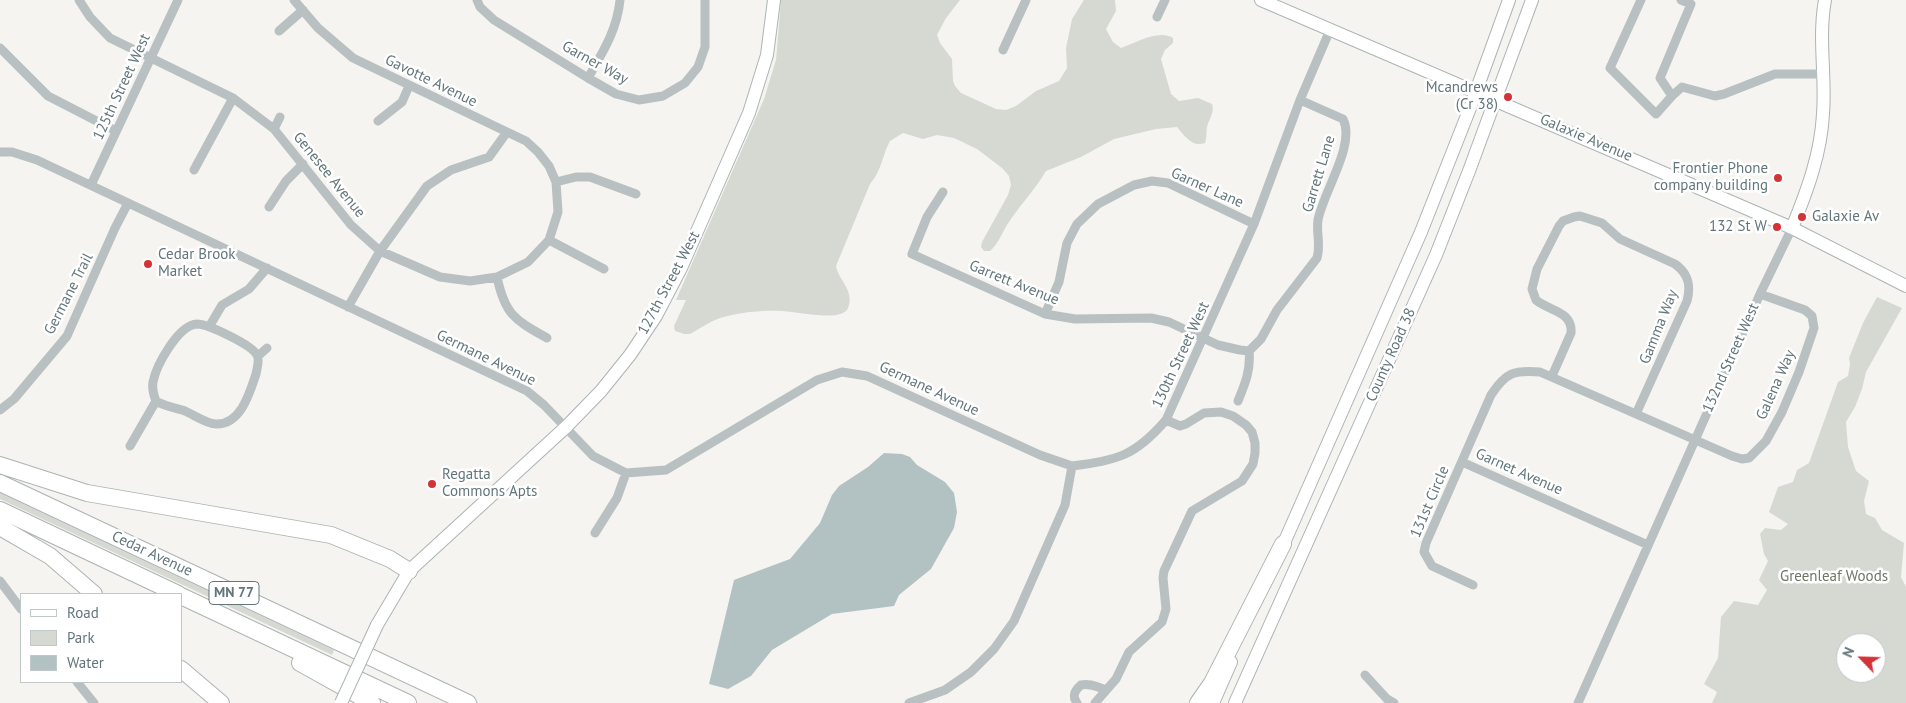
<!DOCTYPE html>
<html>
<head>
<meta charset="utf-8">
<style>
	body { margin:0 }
	#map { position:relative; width:1906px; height:703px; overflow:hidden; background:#f5f4f1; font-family:"PT Sans",sans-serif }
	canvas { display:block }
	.legend { position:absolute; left:20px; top:593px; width:162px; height:90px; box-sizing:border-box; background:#fff; border:1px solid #c0c8ca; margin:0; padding:6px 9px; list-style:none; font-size:15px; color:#62767a }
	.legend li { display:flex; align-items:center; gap:10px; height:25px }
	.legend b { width:25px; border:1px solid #c0c8ca }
	.north { position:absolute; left:1836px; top:633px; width:50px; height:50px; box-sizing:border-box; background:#fff; border:1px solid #c0c8ca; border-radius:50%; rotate:294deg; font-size:14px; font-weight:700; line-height:20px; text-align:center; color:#62767a }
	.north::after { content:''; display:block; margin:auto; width:18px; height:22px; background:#d33237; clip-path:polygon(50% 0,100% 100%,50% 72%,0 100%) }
</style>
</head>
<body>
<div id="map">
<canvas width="1906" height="703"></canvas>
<ul class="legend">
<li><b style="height:6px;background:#fff"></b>Road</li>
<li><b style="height:14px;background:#d6d9d1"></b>Park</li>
<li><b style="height:14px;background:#b2c2c3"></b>Water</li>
</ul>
<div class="north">N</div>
</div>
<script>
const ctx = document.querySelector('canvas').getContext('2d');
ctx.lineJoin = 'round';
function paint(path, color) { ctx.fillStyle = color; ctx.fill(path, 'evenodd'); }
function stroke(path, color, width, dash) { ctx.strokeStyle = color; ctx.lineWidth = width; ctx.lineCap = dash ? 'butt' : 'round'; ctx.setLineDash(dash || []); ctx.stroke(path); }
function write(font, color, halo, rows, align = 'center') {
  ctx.font = font + ' "PT Sans",sans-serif'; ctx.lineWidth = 5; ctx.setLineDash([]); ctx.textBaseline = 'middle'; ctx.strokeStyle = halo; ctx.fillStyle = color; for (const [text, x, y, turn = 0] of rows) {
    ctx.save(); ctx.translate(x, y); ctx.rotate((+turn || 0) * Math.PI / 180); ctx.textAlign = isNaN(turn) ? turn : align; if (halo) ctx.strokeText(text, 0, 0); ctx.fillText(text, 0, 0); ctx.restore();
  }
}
const green = new Path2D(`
	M781,0H960L946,18L937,35L940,43L952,59L953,81L955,86L961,93L996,109L1006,110L1016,106L1036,91L1059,81L1067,68L1066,48L1072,19L1084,0H1115L1116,11L1106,29L1113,42L1121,48C1136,43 1158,29 1173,38V43L1165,50L1161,59L1171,94L1179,101L1198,98L1212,104C1215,112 1209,119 1207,127C1206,133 1207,138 1205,143C1192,148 1184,135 1177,127L1156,129L1114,139L1081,157L1046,171C1035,190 1019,206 1007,225C1001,235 998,244 990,251H984L981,247L982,242L1008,195L1011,185L1009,176L1002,168L977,149L954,138L937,135L923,139L903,133L890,141C882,156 882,170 870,184L836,266C839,281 855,291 848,308C842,323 795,311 781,311C763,310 742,312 724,317C712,320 701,328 690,334H684L675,331L674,326L686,300H676L764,99L776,60Z
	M1877,297L1902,308L1866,372L1862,389L1855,407L1846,422L1848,447L1856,471L1869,481L1864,501L1866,514L1875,518L1882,530L1904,543L1901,577L1906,587V703H1712L1717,692L1704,684L1718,658L1721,617L1734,601L1758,605L1767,590L1759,580L1768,561L1764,554L1760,534L1765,528L1781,530L1788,524L1769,512L1778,487L1793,482L1797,470L1809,463L1838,382L1848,376L1850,364L1849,358L1863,323ZM1846,643H1876V673H1846Z
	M0,493L334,650L332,655L0,499Z`);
const water = new Path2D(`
	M884,453L902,454L910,457L917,465L945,482L954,493L957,512L954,528L931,569L899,595L894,606L832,614L772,650L751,676L728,689L709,684L734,580L790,559L820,523L832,495L839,486L868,467Z`);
const street = new Path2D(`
	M79,0L90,17L110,38L233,98L274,129L351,225L380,251L440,277L470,281L497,277L528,262L549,240L558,212L556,182L549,166L538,152L526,141L507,132L353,58L318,28L294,0
	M477,0L480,7L494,20L588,78L616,94L639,100L663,96L685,83L698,67L705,47V0
	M1641,0L1610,68L1656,114L1672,96L1682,87L1715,96L1724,94L1775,74H1823
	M1157,17L1165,0
	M279,31L303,10
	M0,48L48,96L116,131
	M1003,50L1026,0
	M588,78C603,52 617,30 620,0
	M1672,96L1660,78L1691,4L1681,0
	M378,121L402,102L409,86
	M274,129L280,117
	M0,152H12L37,160L527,391L544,405L593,456L626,473L666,470L817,380L842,372L867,376L1040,455L1072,466
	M194,170L233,98
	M556,182L576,177H590L636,194
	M91,185L178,0
	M943,192L927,217L912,254L1045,314L1075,319L1151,318L1169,322L1218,345L1240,350L1249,351
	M269,207L286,181L303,164
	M549,240L604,269
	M497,277C505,315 515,320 547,338
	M348,307L380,251L427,186L451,170L489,157L507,132
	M1045,314L1059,282L1067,243L1077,224L1098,204L1134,185L1152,181L1168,183L1254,224
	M209,327L222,305L249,289L267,268
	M1249,351L1261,339L1277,310L1317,258C1321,245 1316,233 1318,220C1323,192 1356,145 1343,119L1300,100
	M258,356L267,348
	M1552,376L1571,333C1573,311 1549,311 1536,300L1532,289L1537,269L1559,226L1563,221L1574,217L1580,216L1602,223L1620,239L1675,264C1689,274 1691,286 1687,301L1636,414
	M1238,401C1245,384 1251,370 1249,351
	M0,410L14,399L67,336L115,228L128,203
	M130,446L156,401C154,396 152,388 153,382C156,366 178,325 197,324C208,324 252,345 257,355C260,360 257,368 256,374C250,392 241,425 216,424C207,424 194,415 185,411C175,407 165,407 156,401
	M1462,462L1648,545
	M595,533L617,498L626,473
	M0,581L21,609
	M1473,585L1432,566L1424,552L1426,543L1491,395C1506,372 1514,370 1540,372L1732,456L1742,459L1749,458L1766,441L1782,412L1799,372L1814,328L1812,316L1805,310L1760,294
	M1365,675L1387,699L1394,703
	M77,682L94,703
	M909,703L945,690L971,672L994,649L1014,621L1065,505L1072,466C1118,460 1135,456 1166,420L1254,224L1300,100L1330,30
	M1077,703C1072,696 1074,691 1081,685C1090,683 1097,687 1106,690
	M1095,703L1116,679L1129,652L1162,622L1166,609L1163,578L1164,571L1192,511L1242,481L1253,464L1255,453V443L1252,432L1246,425L1233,416L1221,412L1204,413L1186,424L1180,426L1166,420
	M1578,703L1760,294L1792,228`);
const secondary = new Path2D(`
	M1261,0L1792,228L1906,286
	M1792,228C1807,191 1821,154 1823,114C1826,76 1818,38 1825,0
	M1280,552L1421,232L1470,108L1509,0
	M377,625L409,571L566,427L601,391L630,355L656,316L681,268L749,113L767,55L774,0
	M1213,703L1231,662
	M1235,703L1436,255L1469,171L1532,0`);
const highway = new Path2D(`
	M0,465L87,493L331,535L390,559L409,571
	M0,483L468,703
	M0,510L178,594
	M0,527L50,556L94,594
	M181,596L408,703
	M300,663L372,703
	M181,669L221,703
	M1198,703L1212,683L1283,544`);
const secondaryBridge = new Path2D(`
	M341,703L377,625`);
const markers = [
	[1508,97,5,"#d33237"],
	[1778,178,5,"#d33237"],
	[1802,217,5,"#d33237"],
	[1777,227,5,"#d33237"],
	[148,264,5,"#d33237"],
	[432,484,5,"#d33237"]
];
const shields = [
	[234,593,50]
];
const shieldNames = [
	["MN 77",234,593]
];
const streetNames = [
	["Garner Way",595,63,29],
	["Gavotte Avenue",431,81,26],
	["125th Street West",122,87,-65],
	["Galaxie Avenue",1586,138,23],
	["Garrett Lane",1319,174,-73],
	["Genesee Avenue",329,175,51],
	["Garner Lane",1207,188,24],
	["127th Street West",669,283,-62],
	["Garrett Avenue",1014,283,22],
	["Germane Trail",69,294,-63],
	["Gamma Way",1659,327,-68],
	["130th Street West",1181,355,-65],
	["County Road 38",1391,355,-66],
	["Germane Avenue",486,358,26],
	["132nd Street West",1731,358,-66],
	["Galena Way",1776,385,-66],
	["Germane Avenue",929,389,25],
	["Garnet Avenue",1519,472,24],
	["131st Circle",1430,502,-67],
	["Cedar Avenue",152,554,25]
];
const poiNames = [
	["Mcandrews",1498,88],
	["(Cr 38)",1498,105],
	["Frontier Phone",1768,169],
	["company building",1768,186],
	["Galaxie Av",1812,217,"left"],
	["132 St W",1767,227],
	["Cedar Brook",158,255,"left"],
	["Market",158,272,"left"],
	["Regatta",442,475,"left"],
	["Commons Apts",442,492,"left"]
];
const parkNames = [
	["Greenleaf Woods",1834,577]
];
paint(green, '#d6d9d1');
paint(water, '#b2c2c3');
stroke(secondary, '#acb4b6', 14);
stroke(highway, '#adb3b5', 18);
stroke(street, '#b9c0c1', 9);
stroke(secondary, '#fff', 12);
stroke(highway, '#fff', 16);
stroke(secondaryBridge, '#acb4b6', 14, []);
stroke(secondaryBridge, '#fff', 12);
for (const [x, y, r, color] of markers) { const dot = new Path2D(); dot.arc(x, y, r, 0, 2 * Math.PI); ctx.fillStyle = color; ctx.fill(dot); stroke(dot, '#fff', 2); }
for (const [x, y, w] of shields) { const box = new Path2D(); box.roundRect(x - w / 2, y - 11.5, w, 23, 4); ctx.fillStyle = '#fff'; ctx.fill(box); stroke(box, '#62767a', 1); }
write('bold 14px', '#62767a', null, shieldNames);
write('15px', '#62767a', '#fff', streetNames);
write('15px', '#62767a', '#fff', poiNames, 'right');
write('15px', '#6d7764', '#fff', parkNames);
</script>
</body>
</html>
